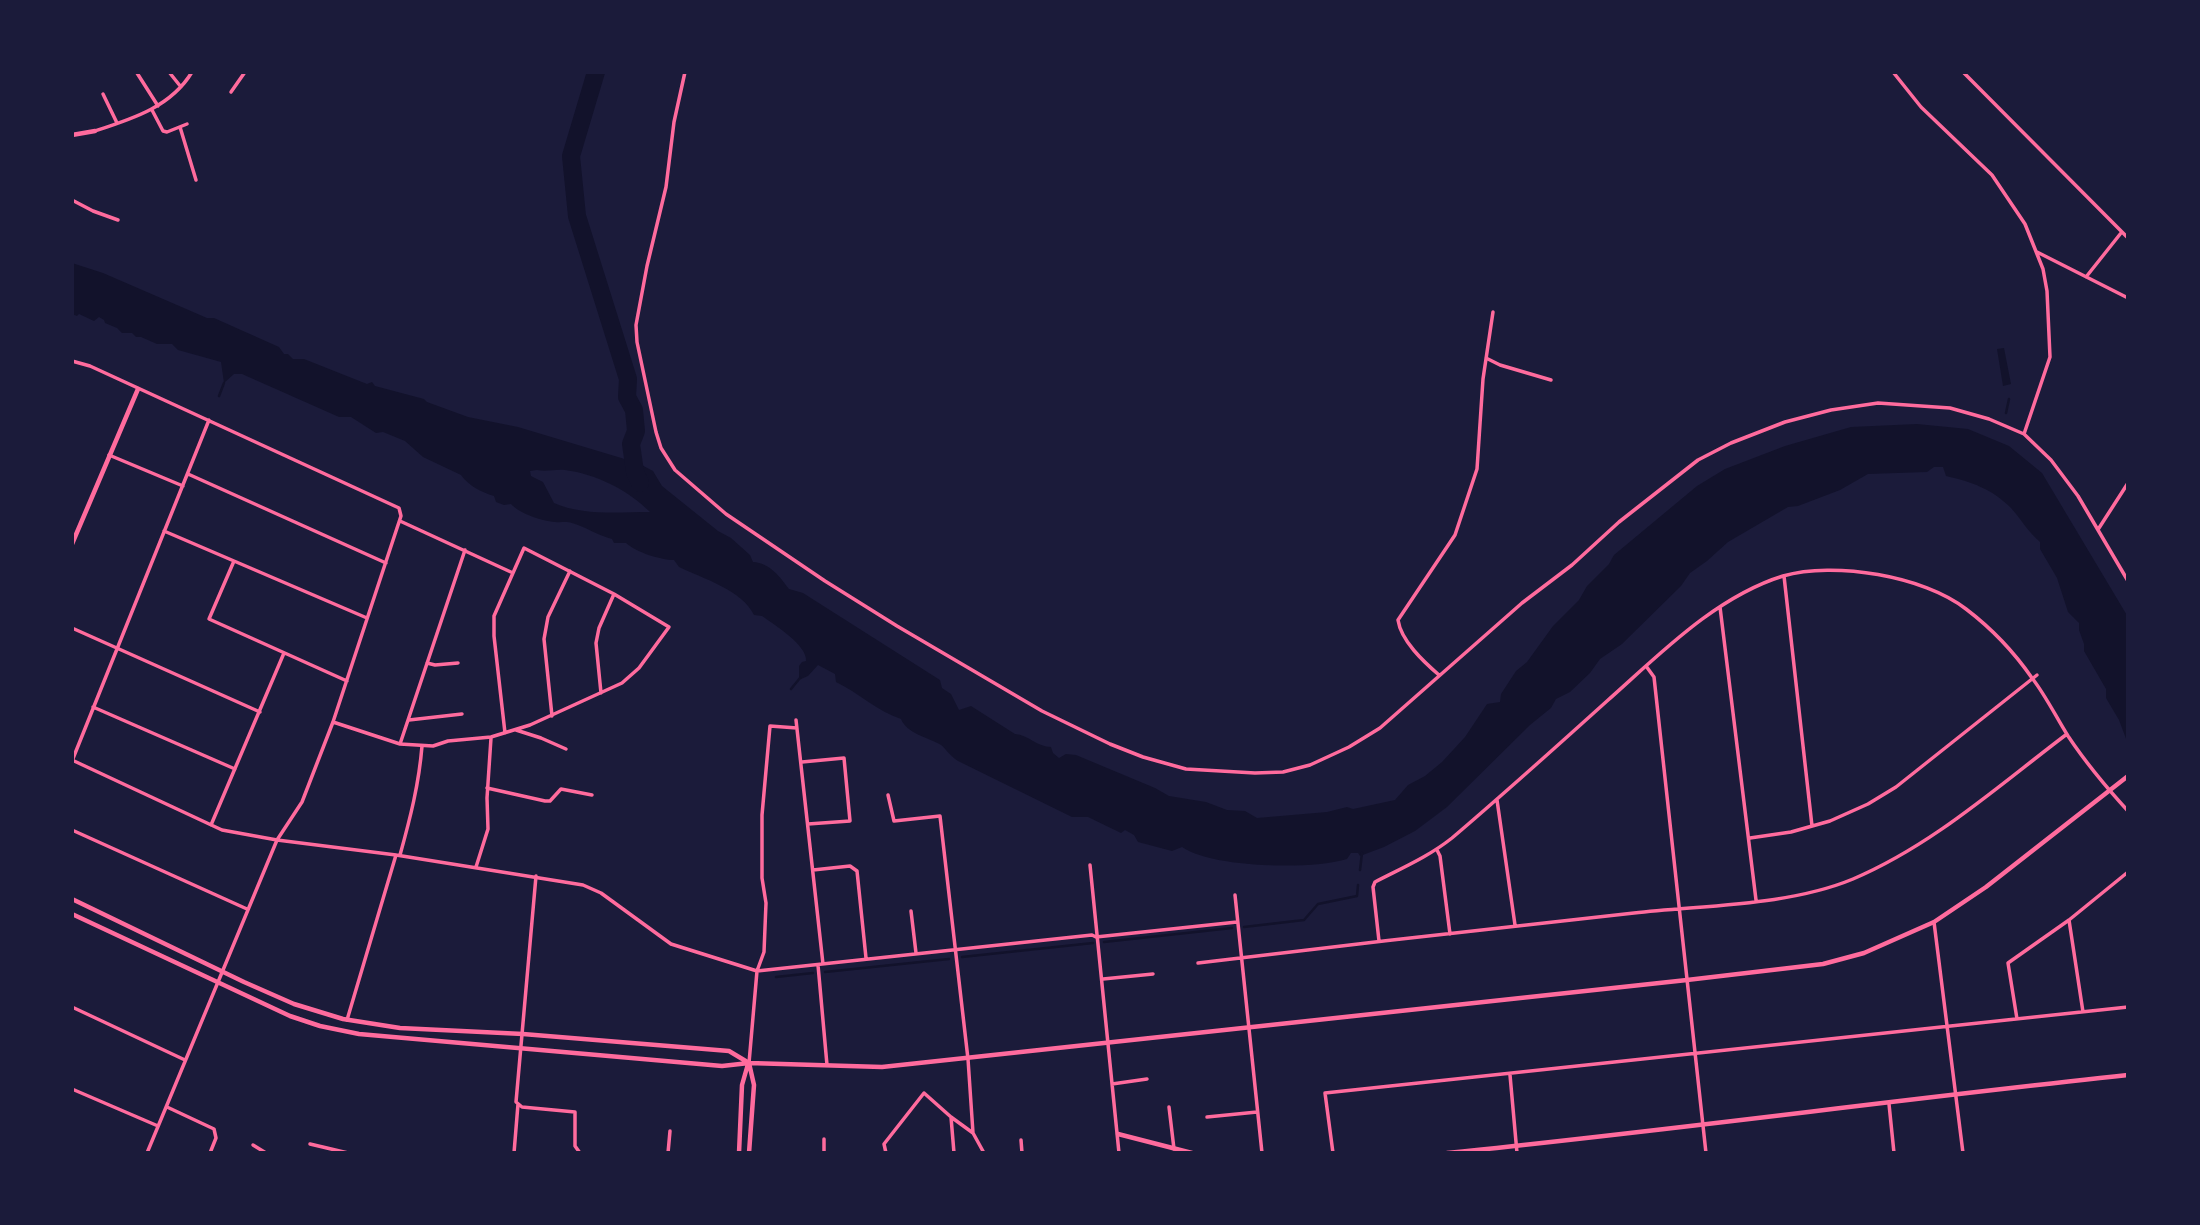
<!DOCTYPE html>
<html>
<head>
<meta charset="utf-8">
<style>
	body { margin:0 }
	#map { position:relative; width:2200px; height:1225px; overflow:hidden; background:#1b1b3a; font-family:"Libre Baskerville",serif }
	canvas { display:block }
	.frame { position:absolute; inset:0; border:74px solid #1b1b3a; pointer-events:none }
</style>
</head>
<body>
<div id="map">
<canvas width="2200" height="1225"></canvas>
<div class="frame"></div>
</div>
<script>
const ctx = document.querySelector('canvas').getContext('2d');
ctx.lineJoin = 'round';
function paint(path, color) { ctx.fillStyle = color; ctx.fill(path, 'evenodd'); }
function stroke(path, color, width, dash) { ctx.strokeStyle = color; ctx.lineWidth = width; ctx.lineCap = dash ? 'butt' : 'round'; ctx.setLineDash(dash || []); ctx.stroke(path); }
const water = new Path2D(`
	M72,263L103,273L207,318H214L279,347L284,354H288L293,359H304L367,384L372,382L375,386L424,399L427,402L468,417L518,427L638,463L653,471L662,486L718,531L731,538L750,555L753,562C770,563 780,577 789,589L803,593L940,680L942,688L951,694L959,710L971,706L1015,734C1029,735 1037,747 1051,747L1053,753L1059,758L1066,754L1076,755L1155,788L1169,796L1206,802L1227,810L1245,811L1257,818L1327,812L1347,807L1353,809L1395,800L1408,785L1425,776L1442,762L1465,737L1487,704L1500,702L1501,694L1516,671L1527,662L1553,626L1579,600L1587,586L1609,564L1614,555L1697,486L1725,469L1785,446L1851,427L1917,424L1968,429L2009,446L2042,473L2128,617V744L2119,720L2106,698V689L2084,651V644L2079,630V623L2068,612L2057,578L2040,549V542C2028,532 2021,519 2011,508C1992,489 1972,482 1946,476L1943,467H1934L1927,472L1868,474L1840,490L1798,506L1788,507L1728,542L1707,561L1690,573L1681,586L1622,644L1600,659L1590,673L1570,692L1556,699L1551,708L1530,725L1447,807L1415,831L1384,847L1360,856L1358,853H1351L1347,859C1312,870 1212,868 1182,847L1172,851L1138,842L1134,835L1125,830L1121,833L1088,817H1072L958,761C950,756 945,748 941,745C928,737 907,734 901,719C877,711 859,693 836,682L835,674L818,665L808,676L799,680V666L802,662L806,661C808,646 775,625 762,616L754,615C742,590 704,579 679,567L674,560C660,560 636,552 626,543H614L612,539C599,536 586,527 572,523C566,521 561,523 555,522C541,521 519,513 511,504L504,505L496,502L494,496C481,492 469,486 461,475L423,457L405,441L383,432L376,433L351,417H339L242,374H234L224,383L221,362L178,350L172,344H157L141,337H136L132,333H122L117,328L105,323L104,320L99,317L94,321L79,314L77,316L72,314ZM537,470C547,472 555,469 565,470C596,474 628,490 650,512C618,512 584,516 554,503L543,482L531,476L530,471Z
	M2004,348L2011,384L2003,386L1997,349Z`);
const stream = new Path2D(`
	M219,396L224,383
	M2006,413L2009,399
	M791,689L800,678
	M1360,870L1362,853
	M1244,927L1304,920L1318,904L1357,896L1358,885
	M1104,942L1232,928
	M962,957L1093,943
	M825,972L949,959
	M776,977L813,973`);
const river = new Path2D(`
	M596,72L571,156L577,216L628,379L627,397L634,410L636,431L631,444L635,472L640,483`);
const minor = new Path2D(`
	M169,72L181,87
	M685,72L674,122L666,187L647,266L636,325L637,342L656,432L661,448L675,470L726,514L825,581L897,626L1042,711L1110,744L1143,757L1186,769L1255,773L1283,772L1310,765L1349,747L1380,728L1522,603L1572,565L1619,522L1698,460L1731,443L1785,422L1831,410L1878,403L1950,408L1989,419L2024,434L2051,460L2078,496L2128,581
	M1893,72L1921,107L1992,175L2025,224L2043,269L2047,291L2050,357L2024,434
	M1963,72L2128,238
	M137,73L158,106
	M231,92L245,72
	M103,94L117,123
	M152,110L163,131L167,132L187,124
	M180,127L196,180
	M95,131C132,119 171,107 192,72
	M72,200L93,211L118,220
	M2037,252L2128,298
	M2086,277L2121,233
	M1486,358L1500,365L1551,380
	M72,361L90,366L399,508L401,516L333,722L302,802L277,840L147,1153
	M109,455L183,486
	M188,474L386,563
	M400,521L513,573
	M2099,528L2128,483
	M164,531L367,618
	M234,561L209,619L347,681
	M1784,576L1812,826
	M1720,607L1756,900
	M72,628L260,712
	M427,663L435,665L458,663
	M1646,666L1654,677L1706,1153
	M1439,675C1424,662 1401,641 1398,620L1455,535L1477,469L1483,379L1493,312
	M601,693L596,643L599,628L614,594
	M93,707L235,769
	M552,716L544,639L548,617L570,571
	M409,720L462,714
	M796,720L823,964
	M333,722L400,744L433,746L448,741L491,737L530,725L622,683L639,668L669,627L614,594L524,548L494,616V636L505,733
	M516,730L541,738L566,749
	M400,744L465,550
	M72,760L222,830L277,840L396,855L583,885L601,893L671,944L757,971L1092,935L1096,937L1237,922
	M72,761L209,420
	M802,762L844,758L850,821L808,824
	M487,788L545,801H550L561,789L592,795
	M888,795L894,821L940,816L968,1059L973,1133
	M1497,800L1515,925
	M211,825L284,653
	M72,830L247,909
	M1750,838L1791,832L1830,821L1868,804L1896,787L2037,675
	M1437,850L1440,856L1450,934
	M400,855C410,819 419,784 422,746
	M1090,865L1119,1153
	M476,867L488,829L487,798L491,738
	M813,870L850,866L857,871L866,958
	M536,876L516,1102L522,1107L575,1112V1146L580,1153
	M1235,895L1262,1153
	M911,911L916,953
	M2069,920L2083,1012
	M1934,922L1963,1153
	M1379,941L1373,887L1375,882C1402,868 1428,857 1452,838C1505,793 1556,747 1607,701C1659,655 1715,597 1783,576C1834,561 1924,576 1966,609C1991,628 2014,652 2032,678C2046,696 2056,717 2068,736C2086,763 2106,787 2128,811
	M1198,963C1343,945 1489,929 1634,913C1704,905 1788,906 1853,879C1933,845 1998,786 2067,734
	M818,965L827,1065
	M1103,979L1153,974
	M72,1007L185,1060
	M2017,1019L2008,963L2069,920L2128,872
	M347,1020L396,855
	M749,1063L757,971L764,952L766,903L762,878V815L770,726L797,728
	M1510,1075L1517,1153
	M1112,1084L1147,1079
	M72,1089L158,1126
	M1889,1104L1894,1153
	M167,1107L214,1129L216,1138L210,1153
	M1169,1107L1174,1149
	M951,1117L954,1153
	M1207,1117L1257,1112
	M1021,1140L1022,1153
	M310,1144L348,1153
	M253,1145L266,1153
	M514,1153L518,1104
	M668,1153L670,1131
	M824,1153V1139
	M886,1153L884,1144L924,1093L951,1117L973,1133L984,1153
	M1333,1153L1325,1093L2128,1007`);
const tertiary = new Path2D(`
	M72,135L95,131
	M72,544L138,389
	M72,899L244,982L294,1004L343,1019L400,1028L523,1034L729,1051L749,1063L754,1085L749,1153
	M72,914L290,1016L320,1026L359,1034L722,1066L749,1063L882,1067L1687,980L1823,964L1864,953L1934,922L1986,887L2128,776
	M1118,1134L1192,1153
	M739,1153L742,1085L748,1064
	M1447,1153C1674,1130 1901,1099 2128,1075`);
paint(water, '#12122b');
stroke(stream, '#12122b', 2.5);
stroke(river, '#12122b', 18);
stroke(minor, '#ff6b9d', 3.5);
stroke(tertiary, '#ff6b9d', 4.5);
</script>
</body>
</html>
